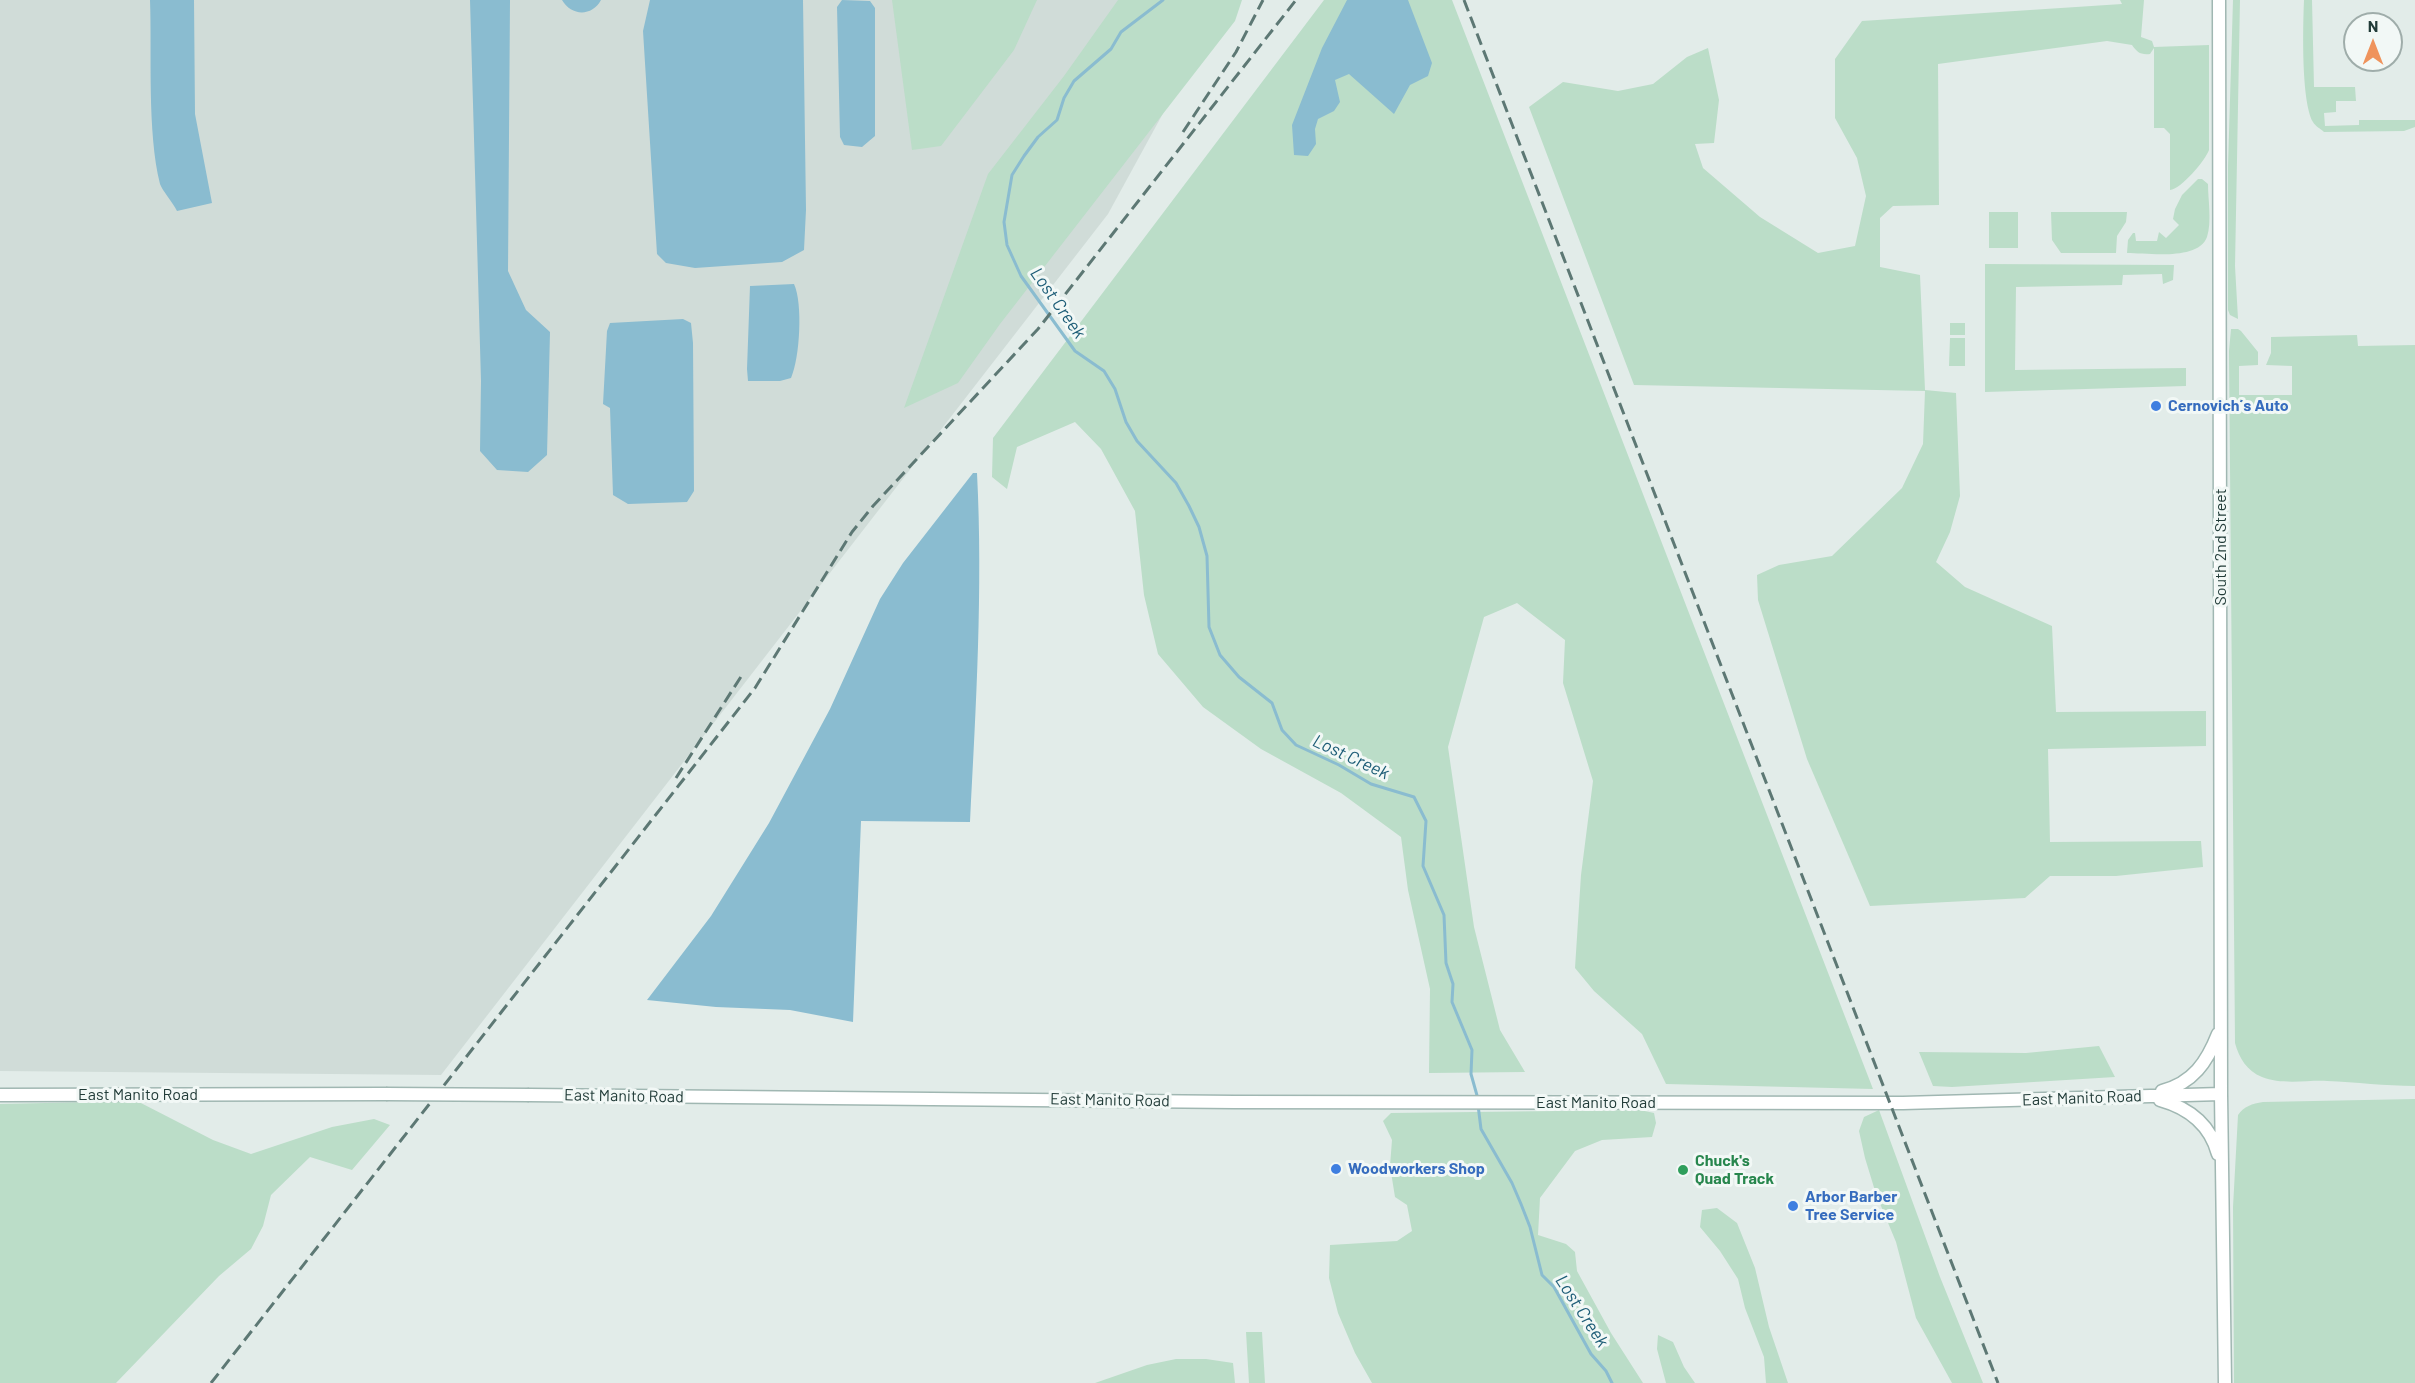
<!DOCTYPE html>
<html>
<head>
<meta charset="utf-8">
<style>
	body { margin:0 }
	#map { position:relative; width:2415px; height:1383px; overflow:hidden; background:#e2ece9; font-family:Barlow,sans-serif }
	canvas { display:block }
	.north { position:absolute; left:2343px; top:12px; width:60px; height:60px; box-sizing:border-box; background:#f2f8f6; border:2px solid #9fadaa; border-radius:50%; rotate:0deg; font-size:16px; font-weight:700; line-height:24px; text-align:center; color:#223c39 }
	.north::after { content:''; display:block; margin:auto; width:21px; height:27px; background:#ef935c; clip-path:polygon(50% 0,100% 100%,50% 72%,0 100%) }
</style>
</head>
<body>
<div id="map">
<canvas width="2415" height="1383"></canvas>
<div class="north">N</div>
</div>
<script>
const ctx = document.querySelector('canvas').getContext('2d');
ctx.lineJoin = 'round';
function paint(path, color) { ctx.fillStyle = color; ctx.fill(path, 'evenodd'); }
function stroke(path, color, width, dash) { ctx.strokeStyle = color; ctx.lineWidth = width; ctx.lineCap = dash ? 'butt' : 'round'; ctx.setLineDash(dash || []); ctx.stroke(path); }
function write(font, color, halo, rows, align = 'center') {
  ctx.font = font + ' Barlow,sans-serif'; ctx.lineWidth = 6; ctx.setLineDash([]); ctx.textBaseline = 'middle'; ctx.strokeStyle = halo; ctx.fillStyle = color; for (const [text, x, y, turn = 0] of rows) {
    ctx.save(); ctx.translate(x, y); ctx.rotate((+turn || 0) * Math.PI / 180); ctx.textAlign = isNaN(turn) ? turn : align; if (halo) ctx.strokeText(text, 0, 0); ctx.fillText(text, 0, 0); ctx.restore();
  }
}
const built = new Path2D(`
	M0,0H1225L1108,214L441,1075L0,1071Z`);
const green = new Path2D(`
	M892,0H1037L1014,50L941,146L912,150Z
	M1118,0H1242L1235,21L1000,324L958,383L904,408L988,174L1064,76Z
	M1324,0H1452L1873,1089L1666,1084L1642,1034L1594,991L1575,968L1581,875L1593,781L1563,683L1565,640L1517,603L1484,617L1448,747L1474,927L1500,1030L1525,1072L1429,1073L1430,989L1408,890L1401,837L1341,793L1261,749L1203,707L1158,654L1144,595L1135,511L1101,449L1075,422L1017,447L1007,489L992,477L993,438Z
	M2120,0H2144L2141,37L2152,41L2154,47L2209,45V150C2205,161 2181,189 2170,190V134L2164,128H2154V48L2150,54C2140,55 2137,52 2132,45L2107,41L1938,64L1939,205L1893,206L1880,218V267L1920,275L1925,390L1956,393L1960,496L1950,532L1936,562L1965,587L2052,626L2056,712L2206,711V746L2048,749L2050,842L2201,841L2203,867L2116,876H2050L2025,898L1870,906L1807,759L1758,600L1757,575L1779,565L1832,556L1902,488L1923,444L1925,391L1634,385L1529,107L1563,82L1618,91L1653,84L1687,57L1708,48L1719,100L1714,143L1695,144L1703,168L1760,217L1818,253L1855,246L1866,196L1857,158L1835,118V59L1862,21L2122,4Z
	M2233,0H2240L2235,266L2238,319L2230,315L2228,310V166Z
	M2304,0H2312L2314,87H2355L2356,101H2336V112L2324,113L2325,126L2359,125V120H2415V127L2404,131L2324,132C2321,129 2315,126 2313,122C2301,101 2303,26 2304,0Z
	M2198,179H2202L2208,184C2208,200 2212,222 2207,237C2198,261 2148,253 2127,253L2128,240L2133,233H2135L2136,241H2157L2159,232L2166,238L2179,225L2173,219L2175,209L2182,195Z
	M1989,212H2018V248H1989Z
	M2051,212H2127L2126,222L2117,236L2116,253H2061L2052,240Z
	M1985,264L2174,265L2173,280L2163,284L2162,274L2123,275L2122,285L2016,287L2015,370L2186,368V386L1985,392Z
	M1950,323H1965V335H1950Z
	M2231,329H2238L2241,331L2258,352V365L2239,366V395H2292V366L2266,365L2271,353V337L2357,335L2358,346L2415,345V1086C2385,1086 2356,1082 2327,1081C2307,1080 2281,1085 2262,1077C2247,1071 2239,1058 2235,1043L2229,351Z
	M1950,338H1965V366H1949Z
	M2099,1046L2115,1077L1952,1087L1933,1086L1919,1052L2026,1053Z
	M2415,1099V1383H2234L2233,1207L2238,1115C2244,1106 2252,1104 2263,1102Z
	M137,1101L213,1140L251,1154L332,1127L374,1119L390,1125L352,1170L310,1157L271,1195L263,1226L251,1249L219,1276L116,1383H0V1104Z
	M1640,1110L1654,1113L1656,1123L1652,1137L1602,1140L1575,1151L1540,1198L1538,1235L1566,1244L1575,1252L1577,1271L1611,1333L1643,1383H1372L1355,1353L1338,1313L1329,1278L1330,1245L1397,1241L1412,1231L1407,1205L1395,1197L1390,1166L1392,1140L1383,1121L1391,1113Z
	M1879,1110L1940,1277L1983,1383H1952L1916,1318L1896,1242L1876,1194L1865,1158L1859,1131L1864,1117Z
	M1717,1208L1737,1223L1755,1268L1769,1327L1788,1383H1766L1764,1357L1745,1308L1738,1279L1720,1251L1700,1227L1702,1210Z
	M1246,1332H1262L1265,1383H1249Z
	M1658,1335L1673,1342L1684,1367L1695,1383H1666L1657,1349Z
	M1176,1359H1206L1233,1363L1235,1383H1095L1147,1365Z`);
const water = new Path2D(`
	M150,0H194L195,114L212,203L177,211C173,203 162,190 160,184C147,131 152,56 150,0Z
	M470,0H510L508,271L526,310L550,332L547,455L528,472L497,470L480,451L481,381Z
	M562,0H601C592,17 571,16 562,0Z
	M650,0H803L806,210L804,250L782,262L695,268L666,263L657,254L643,31Z
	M842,0L870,1L875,8V136L862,147L844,145L840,137L837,7Z
	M1347,0H1408L1432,63L1428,76L1410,85L1394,114L1349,74L1335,80L1340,102L1334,111L1318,119L1315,129L1316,144L1308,156L1294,155L1292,125L1322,48Z
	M794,284C803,303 800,358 791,378L780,381H748L747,369L750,286Z
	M683,319L691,323L693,343L694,491L687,502L628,504L613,495L610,408L603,404L607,331L610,323Z
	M973,473H977C983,590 976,706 970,822L861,821L853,1022L790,1010L716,1007L647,1000L711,916L769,823L830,709L880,599L903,563Z`);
const stream = new Path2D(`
	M1163,0L1121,32L1111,49L1074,81L1064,98L1057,120L1038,137L1024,156L1012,175L1004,222L1007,245L1021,276L1075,351L1104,371L1115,389L1126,422L1137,441L1176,483L1189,506L1199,527L1207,556L1209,627L1220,655L1239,677L1272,703L1282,730L1296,745L1339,765L1371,784L1414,797L1426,821L1423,866L1444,915L1446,963L1453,984L1452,1002L1472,1050L1471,1074L1478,1099
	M1478,1105L1481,1129L1512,1183L1521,1204L1530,1227L1542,1275L1554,1287L1591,1354L1606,1371L1612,1383`);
const secondary = new Path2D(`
	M2219,0L2221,1094L2225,1383
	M2162,1091C2193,1083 2207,1062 2218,1034
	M0,1095L386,1094
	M529,1095L1234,1102L1903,1103L2221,1094
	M2160,1100C2189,1108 2210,1124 2218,1154`);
const rail = new Path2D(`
	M1464,0L1998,1383
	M1183,132L1236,52L1263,0
	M676,778L744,672
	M211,1383L755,688L852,532L873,506L1038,329L1296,0`);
const secondaryBridge = new Path2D(`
	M386,1094L529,1095`);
const markers = [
	[2156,406,6,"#3f7fe0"],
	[1336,1169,6,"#3f7fe0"],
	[1683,1170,6,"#2e9e5b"],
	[1793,1206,6,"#3f7fe0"]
];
const shopNames = [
	["Cernovich´s Auto",2168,406],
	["Woodworkers Shop",1348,1169],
	["Arbor Barber",1805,1197],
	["Tree Service",1805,1215]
];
const streetNames = [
	["South 2nd Street",2221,547,-90],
	["East Manito Road",138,1095],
	["East Manito Road",624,1096,1],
	["East Manito Road",2082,1098,-2],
	["East Manito Road",1110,1100,1],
	["East Manito Road",1596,1103]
];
const leisureNames = [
	["Chuck's",1695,1161],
	["Quad Track",1695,1179]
];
const waterNames = [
	["Lost Creek",1058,303,55],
	["Lost Creek",1351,757,25],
	["Lost Creek",1582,1311,57]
];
paint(built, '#d0dcd8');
paint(green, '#bbddc8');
paint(water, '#8abcd0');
stroke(stream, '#8abcd0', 3);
stroke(secondary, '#a0b7b2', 15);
stroke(secondary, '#fff', 12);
stroke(rail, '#5d7874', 3, [12, 6]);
stroke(secondaryBridge, '#a0b7b2', 15, []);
stroke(secondaryBridge, '#fff', 12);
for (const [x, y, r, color] of markers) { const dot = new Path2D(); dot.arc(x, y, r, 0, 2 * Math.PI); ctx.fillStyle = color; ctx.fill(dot); stroke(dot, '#f2f8f6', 2); }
write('bold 16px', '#366cbe', '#f2f8f6', shopNames, 'left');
write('16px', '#223c39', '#f2f8f6', streetNames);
write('bold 16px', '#27864d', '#f2f8f6', leisureNames, 'left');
write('italic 18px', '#1d5d77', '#f2f8f6', waterNames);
</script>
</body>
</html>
